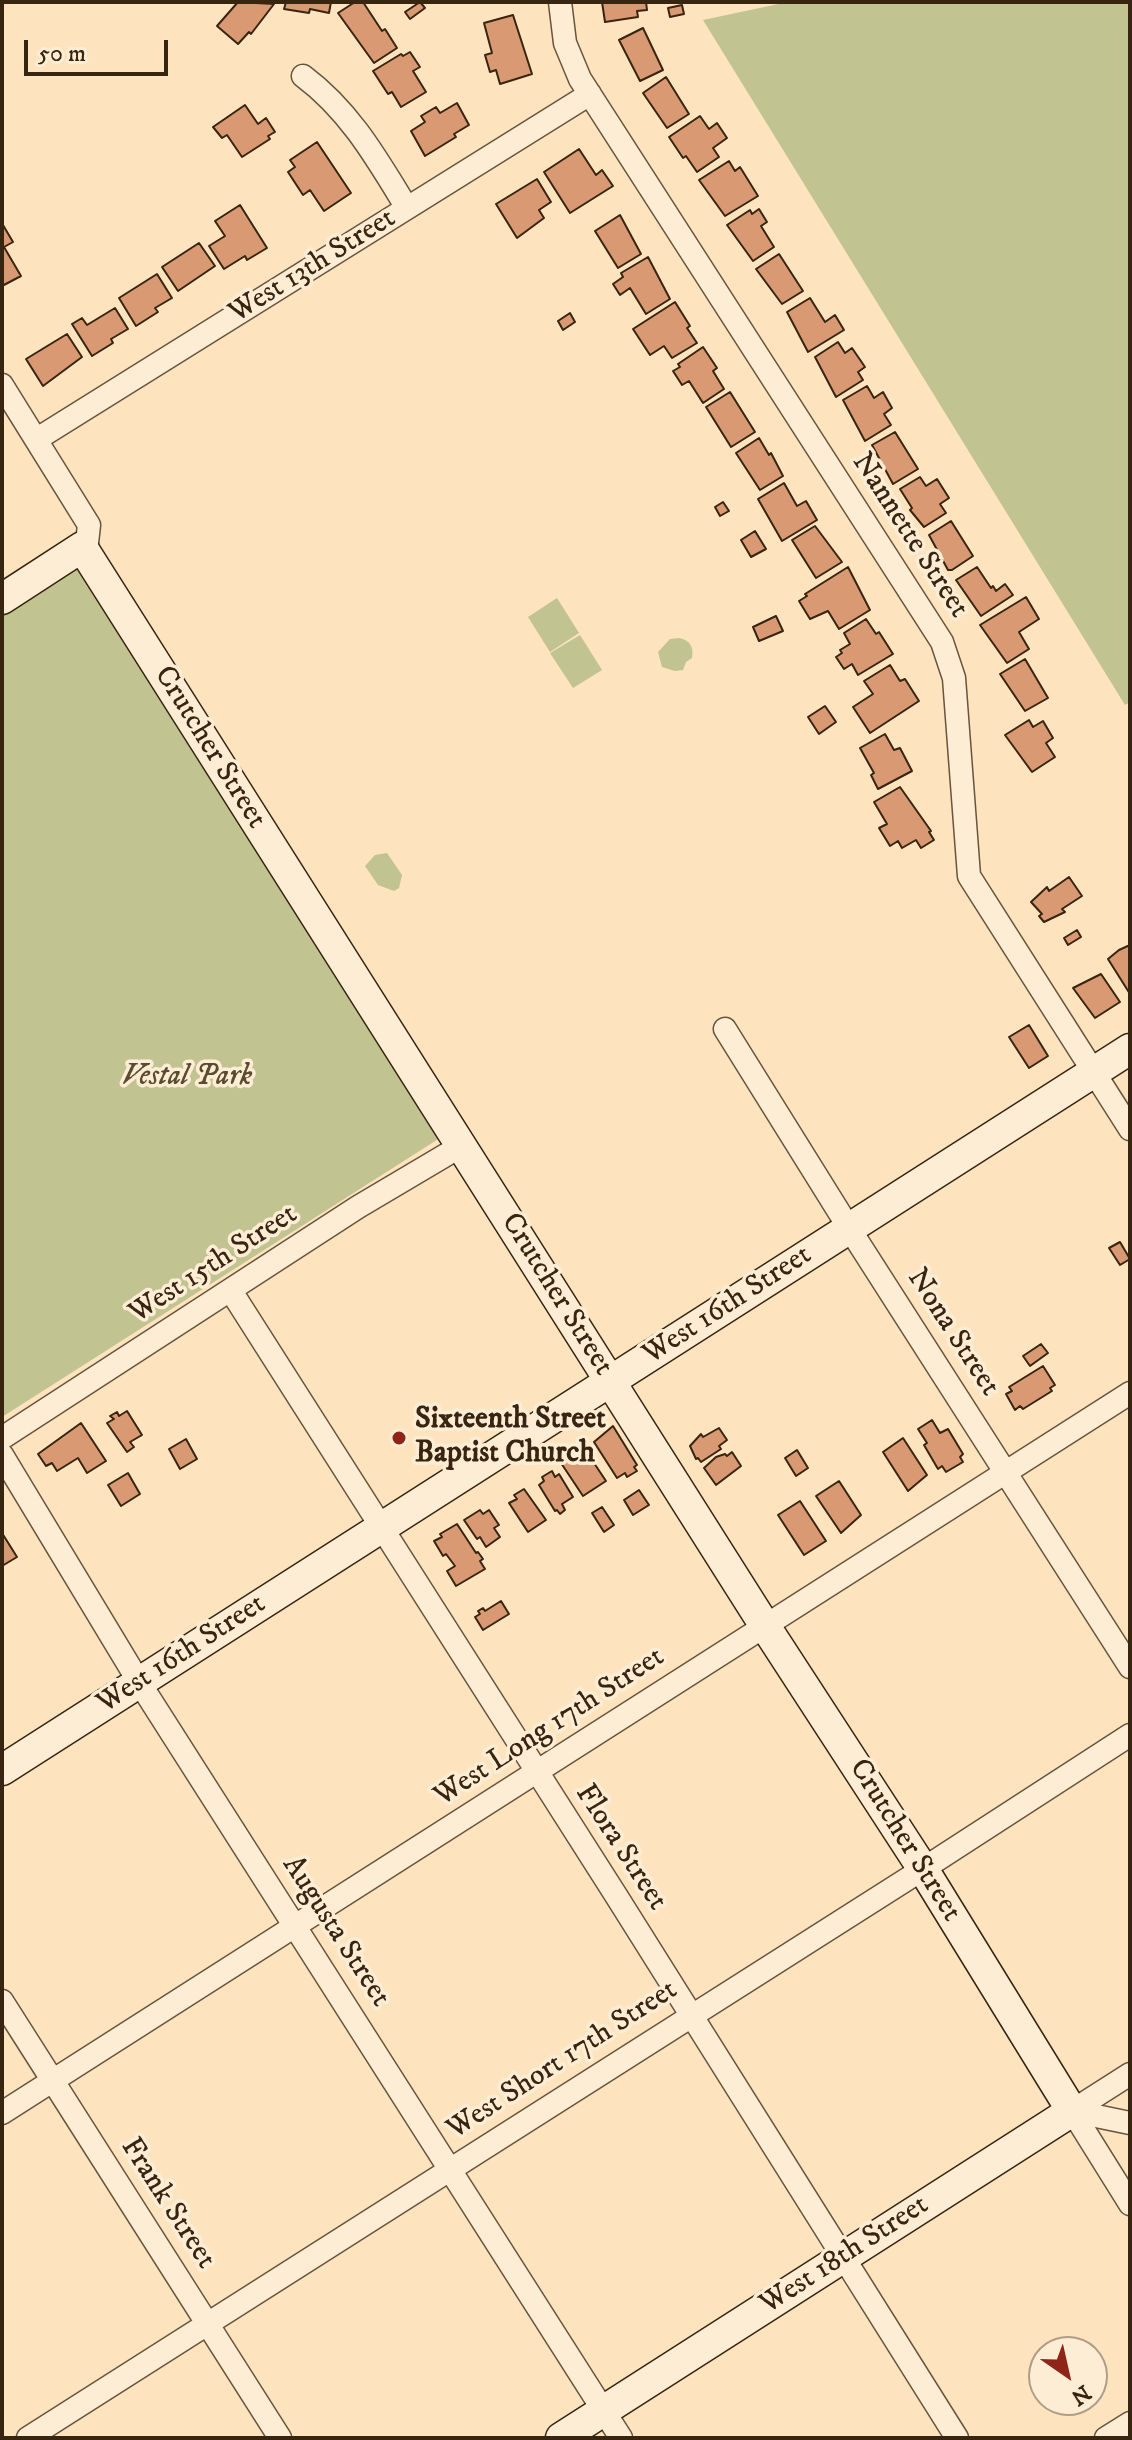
<!DOCTYPE html>
<html>
<head>
<meta charset="utf-8">
<style>
	body { margin:0 }
	#map { position:relative; width:1132px; height:2440px; overflow:hidden; background:#fde3be; font-family:"IM FELL DW Pica",serif }
	canvas { display:block }
	.frame { position:absolute; inset:0; border:4px solid #382511; pointer-events:none }
	.north { position:absolute; left:1028px; top:2336px; width:80px; height:80px; box-sizing:border-box; background:#feedd5; border:2px solid #af9d87; border-radius:50%; rotate:146deg; font-size:22px; font-weight:700; line-height:32px; text-align:center; color:#382511 }
	.north::after { content:''; display:block; margin:auto; width:28px; height:36px; background:#8f2418; clip-path:polygon(50% 0,100% 100%,50% 72%,0 100%) }
	.scale { position:absolute; left:24px; top:40px; width:144px; height:36px; box-sizing:border-box; border:4px solid #382511; border-top:0; padding-left:10px; font-size:24px; line-height:28px; white-space:nowrap; color:#382511; -webkit-text-stroke:6px #feedd5; paint-order:stroke }
</style>
</head>
<body>
<div id="map">
<canvas width="1132" height="2440"></canvas>
<div class="frame"></div>
<div class="north">N</div>
<div class="scale">50 m</div>
</div>
<script>
const ctx = document.querySelector('canvas').getContext('2d');
ctx.lineJoin = 'round';
function paint(path, color) { ctx.fillStyle = color; ctx.fill(path, 'evenodd'); }
function stroke(path, color, width, dash) { ctx.strokeStyle = color; ctx.lineWidth = width; ctx.lineCap = dash ? 'butt' : 'round'; ctx.setLineDash(dash || []); ctx.stroke(path); }
function write(font, color, halo, rows, align = 'center') {
  ctx.font = font + ' "IM FELL DW Pica",serif'; ctx.lineWidth = 7; ctx.setLineDash([]); ctx.textBaseline = 'middle'; ctx.strokeStyle = halo; ctx.fillStyle = color; for (const [text, x, y, turn = 0] of rows) {
    ctx.save(); ctx.translate(x, y); ctx.rotate((+turn || 0) * Math.PI / 180); ctx.textAlign = isNaN(turn) ? turn : align; if (halo) ctx.strokeText(text, 0, 0); ctx.fillText(text, 0, 0); ctx.restore();
  }
}
const green = new Path2D(`
	M788,2H1130V702L1125,705L703,20Z
	M72,566L87,575L443,1136L2,1417V612Z
	M557,598L579,633L550,652L528,617Z
	M580,635L602,670L573,688L550,653Z
	M679,638C690,640 694,647 692,658L686,662L683,670L675,671L662,667L658,652L670,639Z
	M387,853L402,875L399,888L394,891L378,885L365,866L375,855Z`);
const building = new Path2D(`
	M238,2L274,4L251,34L249,32L238,44L217,26Z
	M286,2H331L329,13L310,9L309,13L284,9Z
	M355,2H363L382,31L385,29L397,48L374,63L338,13Z
	M420,2L425,8L410,19L405,12Z
	M602,2H646L647,10L637,11L638,17L605,22Z
	M682,5L684,14L670,17L668,8Z
	M513,15L532,74L500,84L496,70L490,72L485,55L492,53L484,23Z
	M643,28L663,70L640,81L619,40Z
	M410,52L420,67L413,71L426,92L401,107L392,92L388,94L373,71L401,54L403,56Z
	M666,77L689,114L667,128L643,93Z
	M457,103L469,125L454,134L456,137L425,156L411,131L425,122L421,116L436,107L440,113Z
	M245,105L258,124L266,118L275,132L268,136L270,139L242,157L227,135L222,138L213,127Z
	M700,116L709,129L717,123L727,138L713,148L719,157L697,172L686,156L683,158L669,137Z
	M317,142L351,193L324,211L310,190L303,195L288,172L295,167L290,160Z
	M579,149L596,175L602,170L613,186L570,213L544,172Z
	M729,161L735,171L740,167L758,196L725,216L699,180Z
	M537,179L551,202L539,210L544,218L517,238L496,204Z
	M240,205L267,248L247,260L245,256L224,269L209,246L225,236L215,221Z
	M759,209L767,222L761,226L774,247L753,261L727,225L750,210L752,214Z
	M620,215L641,254L618,268L595,231Z
	M3,225L13,242L4,247L21,276L2,286Z
	M199,243L215,266L178,291L162,267Z
	M779,254L803,291L782,304L756,269Z
	M648,257L670,299L646,314L630,288L620,295L613,284L623,277L621,273Z
	M157,274L172,298L155,308L158,312L136,326L119,298Z
	M810,298L825,322L835,315L844,330L808,352L787,312Z
	M675,302L690,326L687,328L697,343L672,358L664,346L650,355L633,329Z
	M115,308L128,329L111,339L113,343L92,356L72,324L82,318L87,325Z
	M570,313L575,322L563,330L558,321Z
	M67,334L82,357L43,386L26,359Z
	M838,342L845,353L852,348L865,367L858,372L863,380L836,397L815,357Z
	M703,347L717,368L713,371L724,389L703,403L689,381L682,385L673,371L680,367L678,364Z
	M867,386L874,398L883,392L892,408L884,414L891,425L865,441L843,400Z
	M730,392L755,432L731,447L706,407Z
	M895,432L918,469L893,484L872,445Z
	M759,438L769,455L771,453L783,476L760,490L736,453Z
	M920,477L926,486L937,479L949,498L940,504L946,513L924,527L910,510L912,508L900,489Z
	M784,483L797,506L806,501L817,520L782,541L758,499Z
	M723,502L729,511L720,516L715,507Z
	M951,521L973,556L952,570H948L929,535Z
	M815,526L842,562L816,578L792,540Z
	M755,531L766,549L751,557L741,540Z
	M848,567L870,610L839,629L828,611L810,619L799,601L807,596L805,594Z
	M977,567L991,588L993,586L996,591L1005,584L1013,595L981,616L956,580Z
	M1026,597L1039,619L1019,632L1029,649L1007,663L980,625Z
	M776,616L783,631L759,641L753,627Z
	M866,619L876,634L879,632L893,654L858,675L852,664L844,669L836,657L842,653L840,650L850,644L844,633Z
	M1025,659L1048,698L1025,711L1000,674Z
	M890,665L900,681L905,679L919,701L870,733L853,707L873,694L864,681Z
	M825,706L836,722L819,734L808,717Z
	M1029,720L1033,727L1043,721L1053,738L1046,743L1055,757L1032,772L1005,735Z
	M885,734L894,750L900,748L912,771L878,789L871,775L874,773L860,748Z
	M900,787L931,831L929,832L934,840L921,848L916,840L902,848L898,841L890,846L879,828L887,824L874,802Z
	M1069,877L1082,896L1062,909L1065,912L1044,922L1039,916L1042,914L1031,902L1047,887L1049,891Z
	M1077,930L1081,937L1068,945L1064,938Z
	M1130,945V994L1108,959L1119,950Z
	M1101,974L1120,1002L1095,1018L1073,988Z
	M1029,1025L1048,1056L1029,1068L1009,1037Z
	M1120,1242L1130,1259L1120,1265L1109,1248Z
	M1041,1344L1048,1353L1030,1366L1023,1356Z
	M1043,1366L1055,1385L1050,1388L1052,1391L1023,1409L1020,1406L1015,1410L1006,1394L1012,1391L1009,1387Z
	M127,1411L142,1435L130,1442L134,1447L127,1452L107,1423L114,1419L110,1416L117,1412L119,1416Z
	M932,1420L940,1433L948,1429L963,1454L960,1457L963,1462L946,1472L942,1466L938,1469L924,1445L927,1443L918,1429Z
	M81,1423L106,1461L87,1473L78,1458L57,1471L52,1463L46,1466L38,1454Z
	M613,1426L637,1465L634,1467L637,1471L627,1477L625,1473L617,1478L594,1442Z
	M719,1428L727,1440L719,1446L721,1449L701,1462L698,1458L696,1459L690,1446L701,1434L703,1437Z
	M903,1438L927,1475L908,1491L883,1452Z
	M186,1439L197,1459L180,1469L169,1449Z
	M584,1448L606,1481L583,1496L561,1463L562,1460Z
	M797,1450L808,1468L796,1476L785,1458Z
	M732,1452L741,1466L716,1485L704,1468L716,1457L725,1454L727,1456Z
	M552,1471L555,1477L559,1474L573,1497L562,1504L565,1510L560,1514L557,1510L555,1511L539,1485L544,1481L542,1477Z
	M128,1473L140,1494L121,1506L108,1485Z
	M839,1481L861,1515L841,1533L816,1496Z
	M524,1489L546,1520L528,1532L509,1503L517,1499L514,1495Z
	M639,1490L649,1505L633,1515L624,1500Z
	M800,1501L826,1541L804,1555L778,1515Z
	M602,1507L614,1525L604,1532L592,1513Z
	M480,1510L483,1514L489,1510L499,1525L494,1528L500,1537L486,1547L480,1537L477,1539L464,1520Z
	M457,1524L476,1553L478,1552L483,1559L480,1561L485,1569L456,1586L447,1571L455,1566L446,1554L443,1556L434,1541L442,1537L440,1534Z
	M2,1533L17,1557L2,1566Z
	M501,1601L509,1614L483,1630L475,1617L480,1614L478,1611L483,1608L485,1611Z`);
const street = new Path2D(`
	M560,2L565,43L580,79L942,642L954,678L969,876L1130,1129
	M303,76C350,111 377,159 407,208
	M2,385L89,525L87,543L82,547
	M37,439L590,94
	M725,1029L849,1228L1130,1667
	M231,1291L617,1897L957,2438
	M2,1438L358,1207L461,1146
	M2,1455L139,1682L621,2438
	M2,2001L280,2438
	M1072,2111L1130,2204
	M1072,2111L1130,2074
	M1072,2111L1130,2123
	M2,2113L1130,1393
	M28,2438L923,1869L1130,1735
	M1106,2438L1130,2423`);
const secondary = new Path2D(`
	M2,599L82,547L765,1626L923,1869L1072,2111L561,2438
	M2,1770L1130,1049`);
const markers = [
	[399,1438,8,"#8f2418"]
];
const streetNames = [
	["West 13th Street",313,267,-32],
	["Nannette Street",909,536,57],
	["Crutcher Street",209,748,58],
	["West 15th Street",214,1265,-33],
	["Crutcher Street",556,1295,58],
	["West 16th Street",728,1306,-33],
	["Nona Street",952,1333,57],
	["West 16th Street",182,1655,-33],
	["West Long 17th Street",550,1728,-33],
	["Crutcher Street",904,1841,58],
	["Flora Street",620,1848,57],
	["Augusta Street",335,1932,57],
	["West Short 17th Street",563,2061,-33],
	["Frank Street",167,2204,57],
	["West 18th Street",845,2256,-33]
];
const parkNames = [
	["Vestal Park",187,1078]
];
const poiNames = [
	["Sixteenth Street",415,1421],
	["Baptist Church",415,1455]
];
paint(green, '#c1c390');
paint(building, '#d99972');
stroke(building, '#382511', 2);
stroke(street, '#69543c', 25);
stroke(secondary, '#382511', 33);
stroke(street, '#feedd5', 22);
stroke(secondary, '#feedd5', 30);
for (const [x, y, r, color] of markers) { const dot = new Path2D(); dot.arc(x, y, r, 0, 2 * Math.PI); ctx.fillStyle = color; ctx.fill(dot); stroke(dot, '#feedd5', 3); }
write('30px', '#382511', '#feedd5', streetNames);
write('italic 30px', '#5a4c31', '#feedd5', parkNames);
write('bold 30px', '#382511', '#feedd5', poiNames, 'left');
</script>
</body>
</html>
